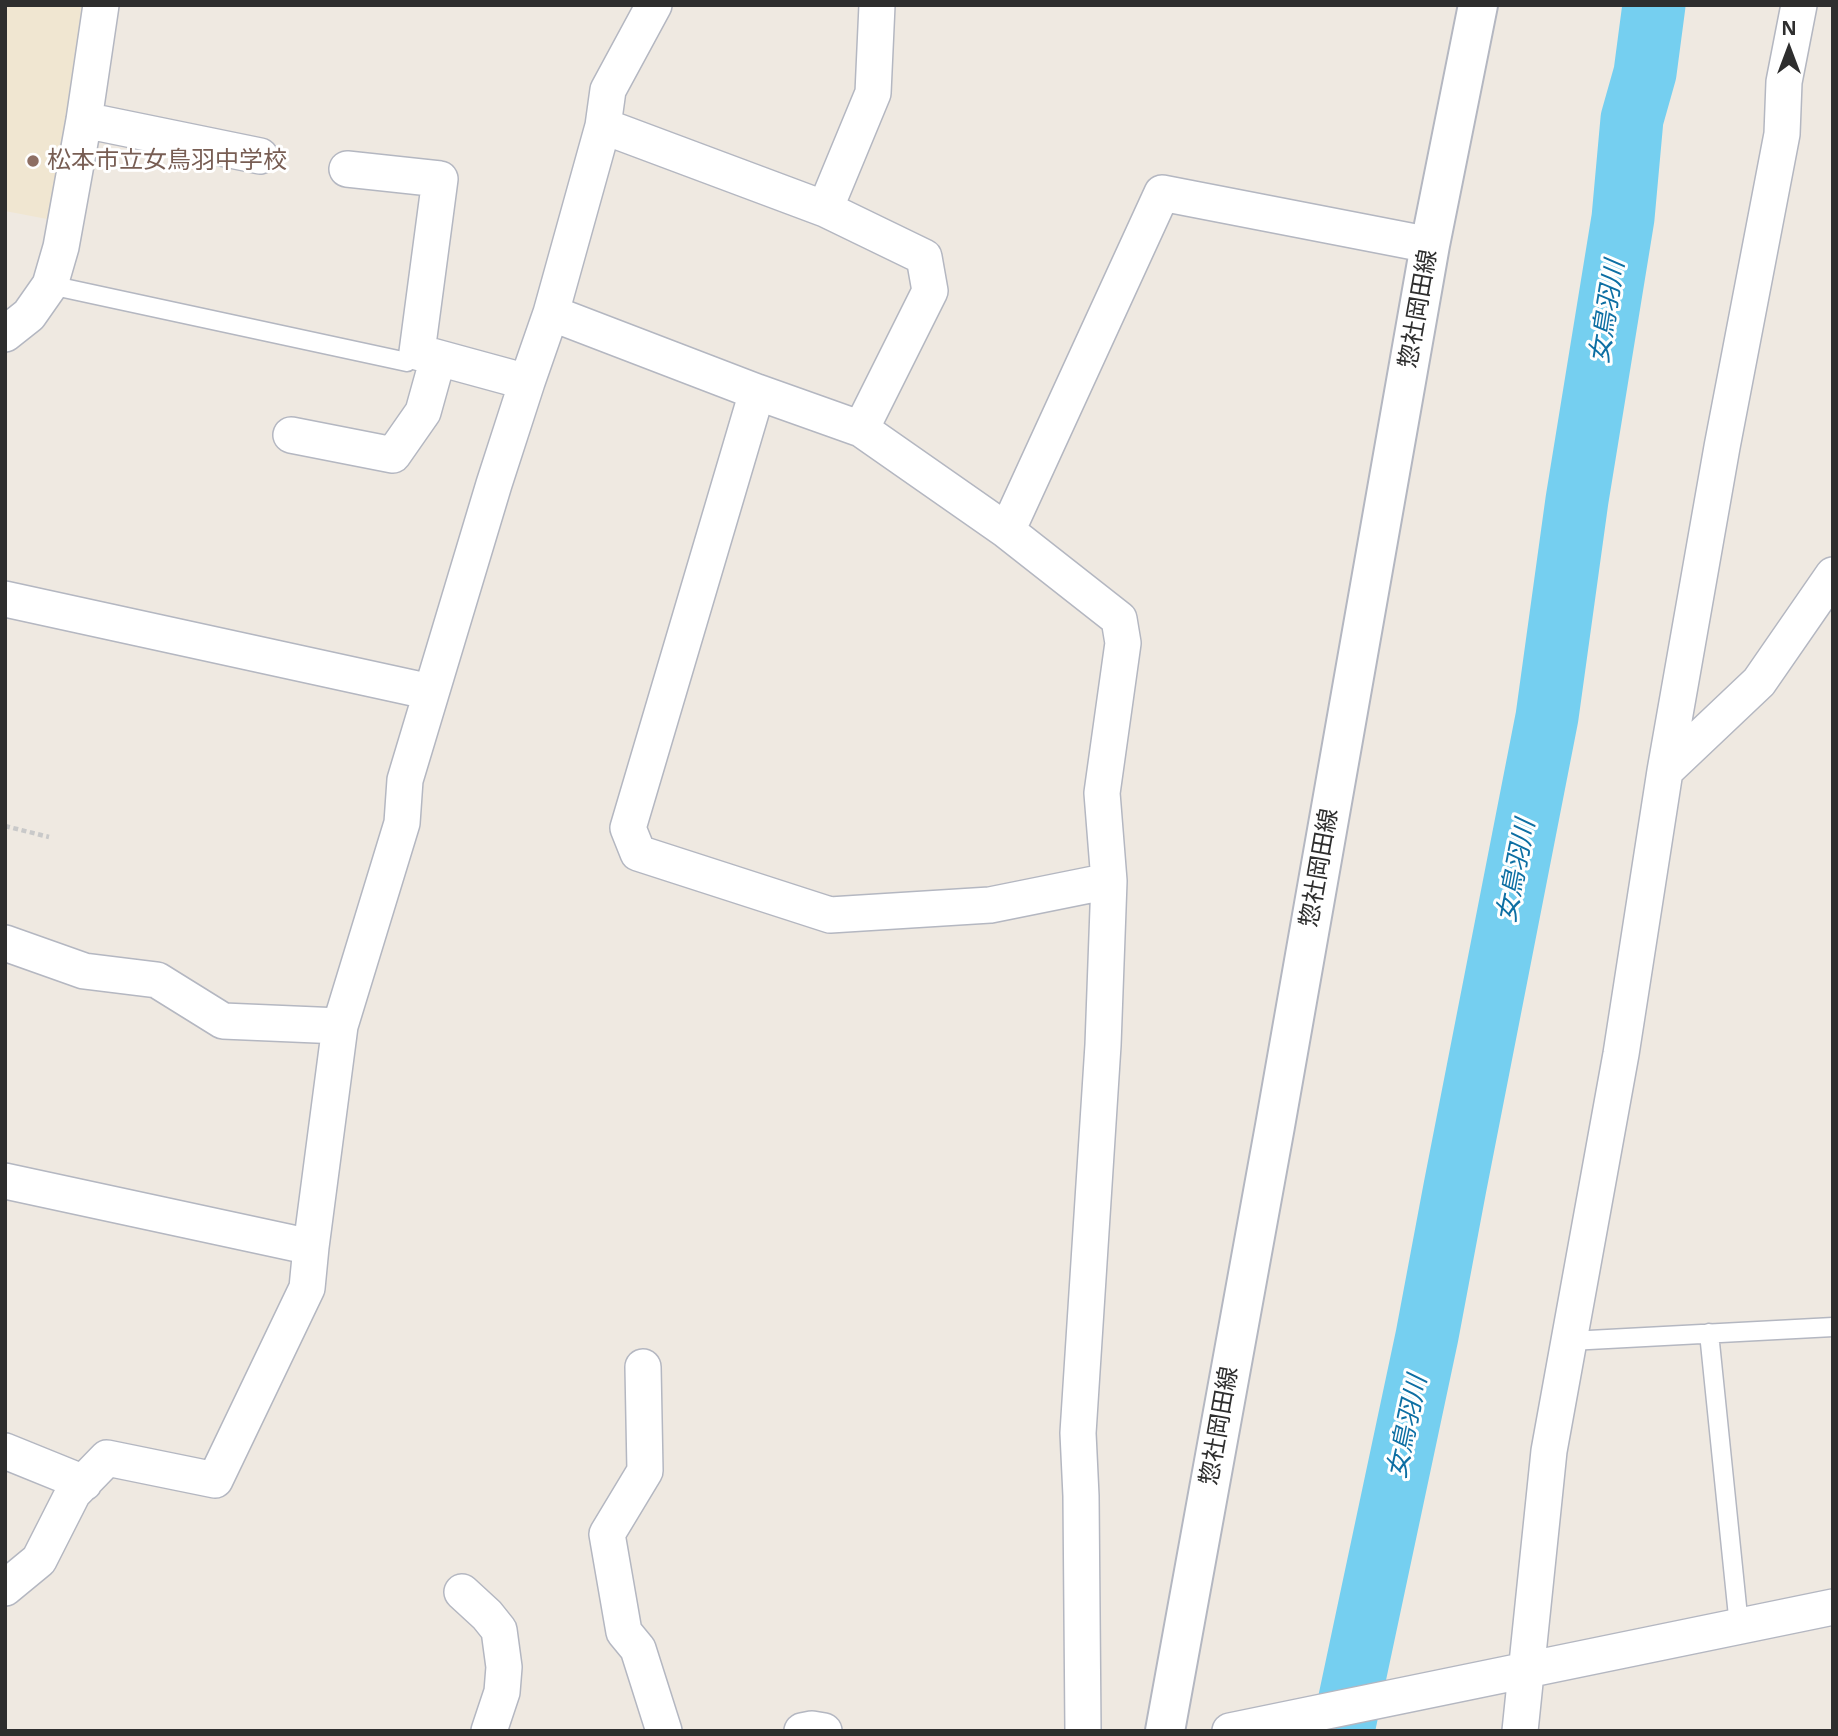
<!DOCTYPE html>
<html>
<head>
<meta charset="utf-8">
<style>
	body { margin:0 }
	#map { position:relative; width:1838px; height:1736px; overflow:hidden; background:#efe9e1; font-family:"Open Sans",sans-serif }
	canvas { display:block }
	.frame { position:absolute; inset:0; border:7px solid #2e2e2e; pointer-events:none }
	.north { position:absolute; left:1754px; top:14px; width:70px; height:70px; -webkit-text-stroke:5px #fff; paint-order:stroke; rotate:0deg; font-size:19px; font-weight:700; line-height:28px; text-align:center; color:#2e2e2e }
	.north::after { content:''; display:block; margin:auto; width:24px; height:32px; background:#2e2e2e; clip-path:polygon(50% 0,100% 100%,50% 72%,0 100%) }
</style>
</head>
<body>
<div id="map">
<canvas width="1838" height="1736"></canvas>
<div class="frame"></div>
<div class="north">N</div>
</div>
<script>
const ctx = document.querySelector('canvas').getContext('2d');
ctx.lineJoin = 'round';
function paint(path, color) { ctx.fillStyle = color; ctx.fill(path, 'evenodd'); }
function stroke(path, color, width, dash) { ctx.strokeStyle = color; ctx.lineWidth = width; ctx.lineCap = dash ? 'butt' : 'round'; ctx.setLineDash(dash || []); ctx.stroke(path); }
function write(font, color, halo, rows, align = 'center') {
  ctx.font = font + ' "Open Sans","Noto Sans JP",sans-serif'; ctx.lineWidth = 6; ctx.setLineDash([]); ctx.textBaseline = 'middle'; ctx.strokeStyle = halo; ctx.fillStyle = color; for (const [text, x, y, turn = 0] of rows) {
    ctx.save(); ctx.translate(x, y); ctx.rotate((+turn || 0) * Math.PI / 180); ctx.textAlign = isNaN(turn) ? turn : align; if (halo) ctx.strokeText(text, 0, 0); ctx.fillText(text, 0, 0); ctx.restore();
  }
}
const education = new Path2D(`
	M5,5H88L71,111L47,219L5,211Z`);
const river = new Path2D(`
	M1343,1731L1427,1336L1455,1187L1547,717L1577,500L1623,218L1632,119L1645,73L1654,5`);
const path = new Path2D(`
	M5,826L49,837`);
const service = new Path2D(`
	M50,285L407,362L417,352
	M1709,1333L1739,1626
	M1570,1341L1833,1327`);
const minor = new Path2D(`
	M84,120L260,156
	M603,126L825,209L924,257L930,291L861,429
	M825,209L873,93L877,5
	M551,313L757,392L861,429L1007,531
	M5,334L29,315L50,285L61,247L84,120L101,5
	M527,382L551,313L603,126L608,90L654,5
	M757,392L628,828L638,853L830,915L990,905L1109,881
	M291,435L393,455L423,412L438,358
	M5,599L431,692
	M1665,771L1759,682L1833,575
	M5,943L84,971L157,980L223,1021L340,1026
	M5,1181L311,1247
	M643,1367L645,1471L607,1534L624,1632L638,1649L664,1731
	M5,1451L84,1483
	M5,1588L39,1560L73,1493L107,1458L215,1480L307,1288L311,1247L340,1026L402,823L405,780L494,484L527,382L417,352L440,179L347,169
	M462,1592L487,1615L499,1630L504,1667L502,1692L489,1731
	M802,1731L812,1729L824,1731
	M1083,1731L1081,1496L1078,1433L1103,1045L1109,881L1102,793L1123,643L1119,619L1007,531L1162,193L1430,245
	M1230,1731L1833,1607
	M1520,1731L1549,1451L1621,1054L1665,771L1722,447L1782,134L1784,82L1799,5`);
const secondary = new Path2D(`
	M1165,1731L1275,1126L1430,245L1478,5`);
const markers = [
	[33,161,7,"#8d6e63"]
];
const educationNames = [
	["松本市立女鳥羽中学校",47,161]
];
const streetNames = [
	["惣社岡田線",1419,309,-80],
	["惣社岡田線",1320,868,-80],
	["惣社岡田線",1220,1426,-80]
];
const waterNames = [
	["女鳥羽川",1608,312,-81],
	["女鳥羽川",1517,871,-79],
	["女鳥羽川",1408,1427,-78]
];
paint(education, '#f0e6d1');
stroke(river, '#75cff0', 63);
stroke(service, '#b4b7c1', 21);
stroke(minor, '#b4b7c1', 38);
stroke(secondary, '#b4b7c1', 42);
stroke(path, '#c9c9c9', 4.5, [5, 3.5]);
stroke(service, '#fff', 18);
stroke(minor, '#fff', 35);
stroke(secondary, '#fff', 38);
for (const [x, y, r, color] of markers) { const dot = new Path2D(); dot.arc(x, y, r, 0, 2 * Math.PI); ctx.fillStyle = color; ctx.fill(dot); stroke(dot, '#fff', 2.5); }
write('24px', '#785e54', '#fff', educationNames, 'left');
write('24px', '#2e2e2e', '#fff', streetNames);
write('italic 26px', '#0d6fa3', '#fff', waterNames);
</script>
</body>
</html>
